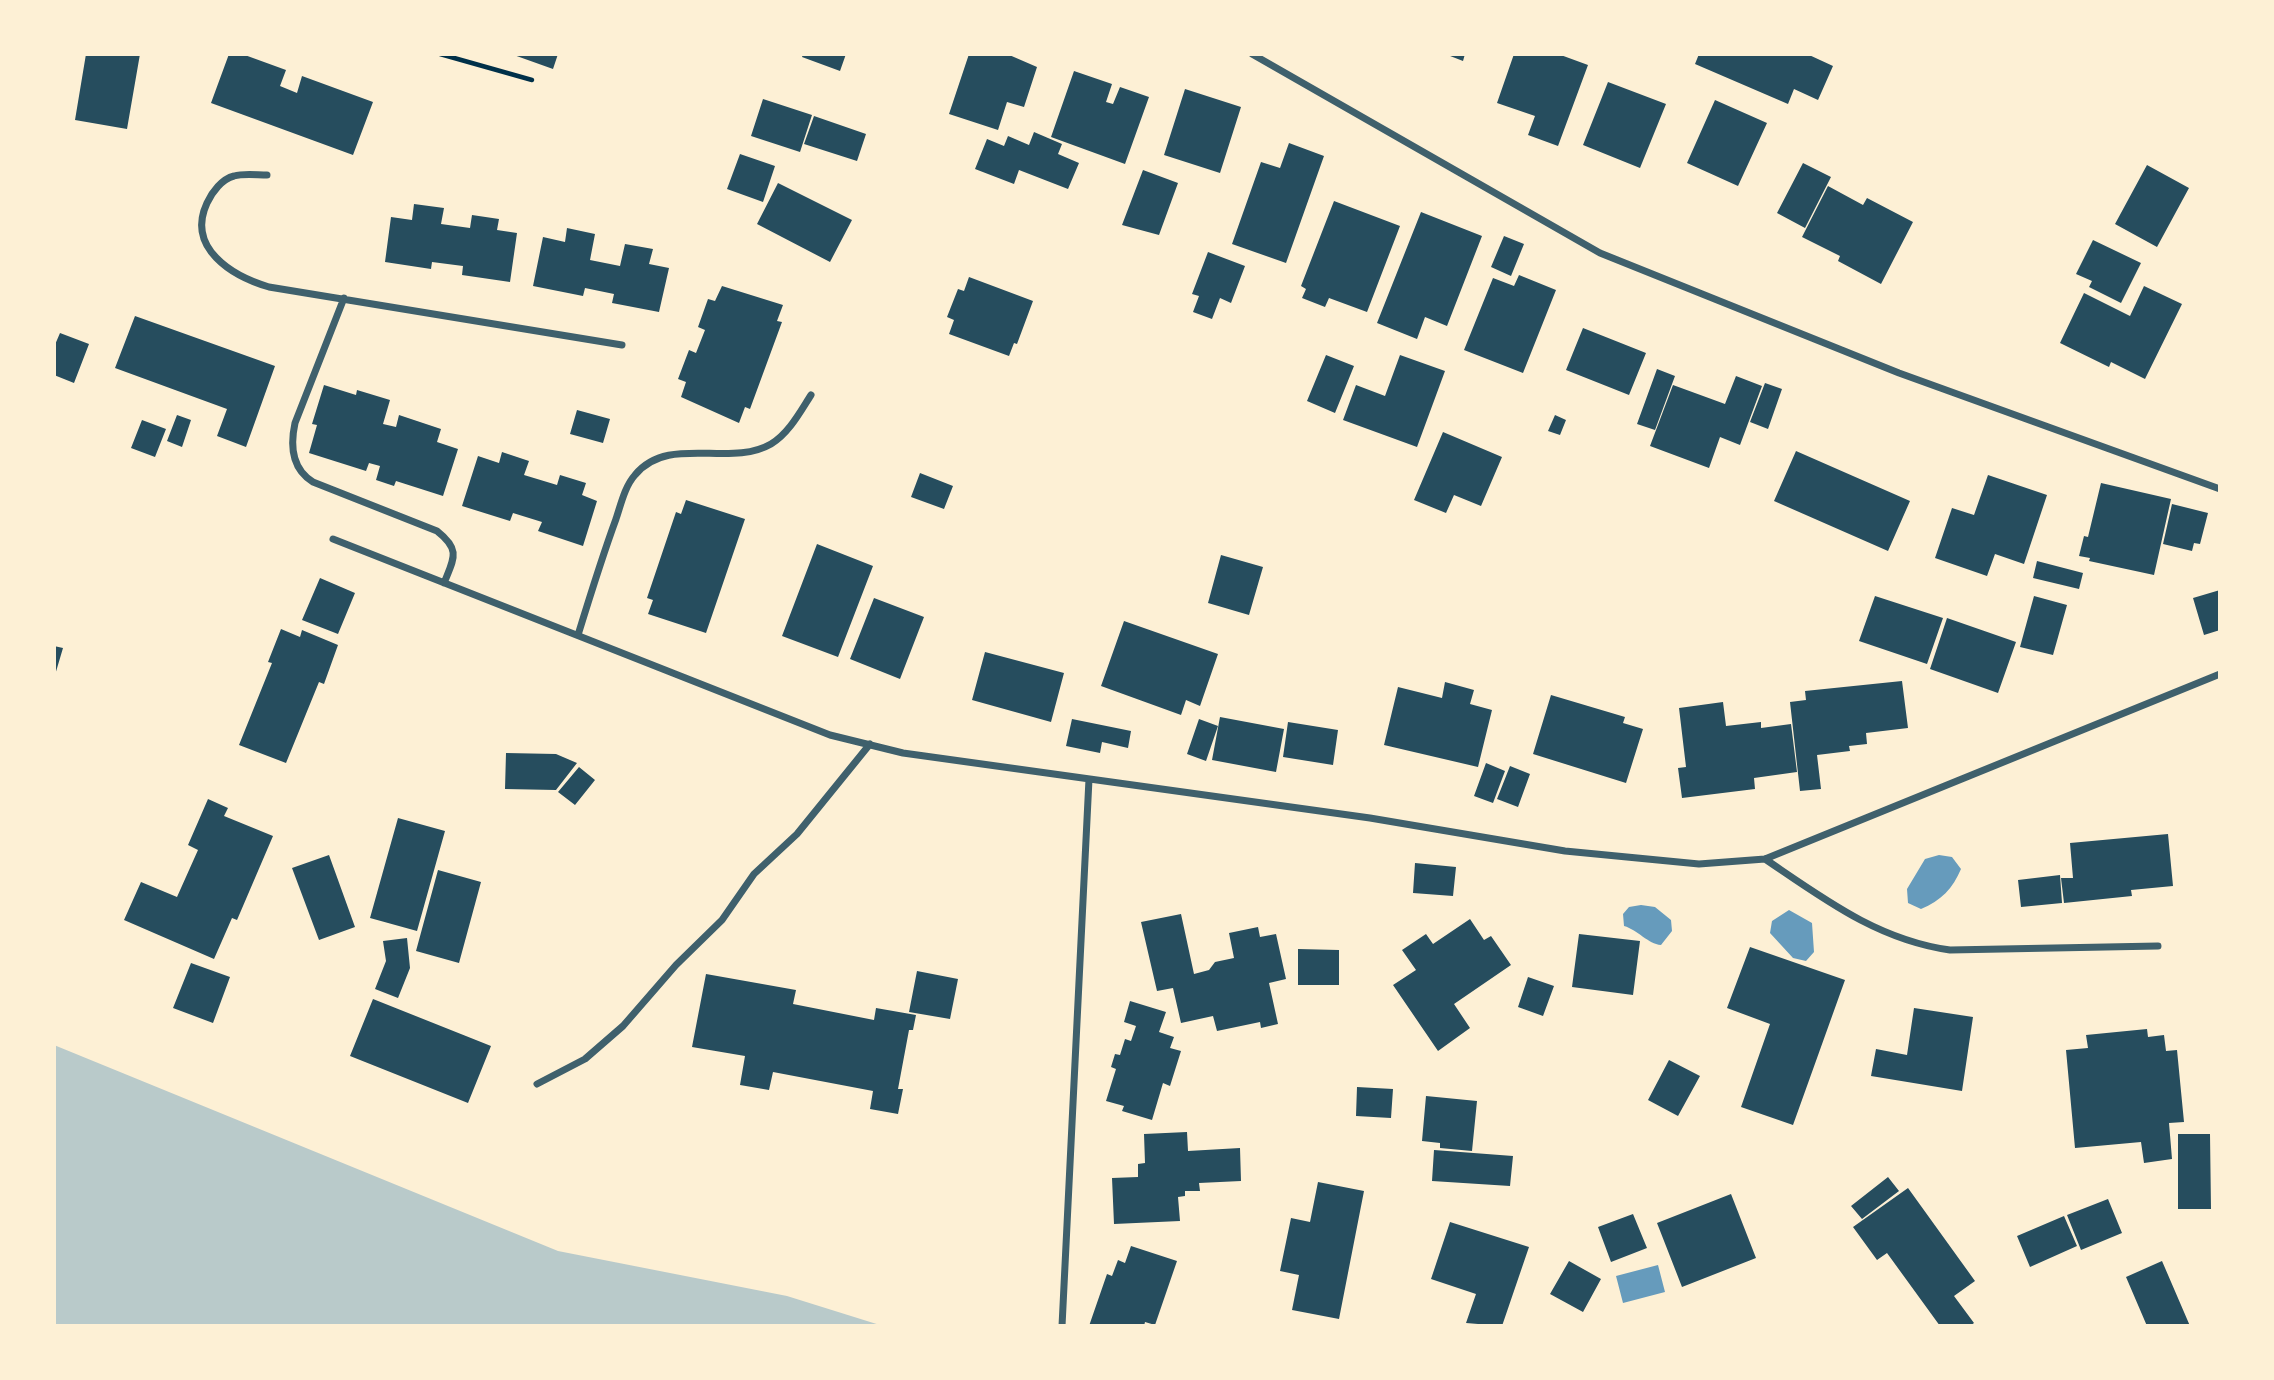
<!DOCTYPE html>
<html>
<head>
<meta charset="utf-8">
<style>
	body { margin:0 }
	#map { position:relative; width:2274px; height:1380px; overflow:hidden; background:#fdf0d5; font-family:"PT Sans",sans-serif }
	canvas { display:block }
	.frame { position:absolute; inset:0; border:56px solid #fdf0d5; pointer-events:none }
</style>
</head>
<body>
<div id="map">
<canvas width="2274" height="1380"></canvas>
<div class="frame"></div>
</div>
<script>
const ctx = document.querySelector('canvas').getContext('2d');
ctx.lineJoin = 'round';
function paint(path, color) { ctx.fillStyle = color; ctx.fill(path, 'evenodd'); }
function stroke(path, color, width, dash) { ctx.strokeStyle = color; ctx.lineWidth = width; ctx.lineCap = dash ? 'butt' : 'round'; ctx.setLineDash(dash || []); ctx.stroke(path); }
const green = new Path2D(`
	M54,1045L558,1251L787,1296L883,1326H54Z`);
const water = new Path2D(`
	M1939,855L1952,857L1961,869C1953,888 1941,901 1921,909L1908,903L1907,889L1925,859Z
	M1641,905L1655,907L1671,920L1672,931L1661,945C1648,944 1638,930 1624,926L1623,914L1629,907Z
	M1789,910L1812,923L1814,952L1806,961L1793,958L1770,933L1772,921Z
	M1658,1265L1665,1292L1623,1303L1616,1276Z`);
const building = new Path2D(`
	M86,54H140L127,129L75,120Z
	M229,54H242L286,70L280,86L297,93L302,76L373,102L353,155L211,103Z
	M511,54H558L553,69Z
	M803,54H846L840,71L802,57Z
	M969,54H1007L1037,67L1024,107L1007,102L998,130L949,114Z
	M1445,54H1465L1463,61Z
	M1514,54H1558L1588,65L1558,146L1528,135L1535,116L1497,103Z
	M1699,54H1807L1833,66L1818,100L1794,89L1788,104L1695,64Z
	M1074,71L1112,84L1106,102L1113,104L1120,87L1149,97L1125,164L1051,137Z
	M1608,82L1666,104L1640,168L1583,145Z
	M1185,89L1241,107L1220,173L1164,155Z
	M763,99L812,115L800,152L751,136Z
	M1715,100L1767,123L1738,186L1687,163Z
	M814,116L866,134L857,161L804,144Z
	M1034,132L1062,144L1058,154L1079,163L1068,189L1019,170L1014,184L975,169L987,139L1004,146L1008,136L1029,145Z
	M1289,143L1324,156L1286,263L1232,244L1261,162L1280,168Z
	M740,154L775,166L763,202L727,189Z
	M1803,163L1831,177L1805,228L1777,213Z
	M2147,165L2189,188L2157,247L2115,224Z
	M1143,170L1178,183L1159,235L1122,225Z
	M778,183L852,220L830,262L757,224Z
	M1828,186L1863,205L1867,198L1913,222L1881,284L1838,261L1840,256L1802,237Z
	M1334,201L1400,226L1367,312L1329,298L1325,307L1302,298L1306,289L1301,286Z
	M414,204L444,208L441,224L470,228L472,215L499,219L497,230L517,233L510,282L462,275L463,266L432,262L431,269L385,262L391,217L412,220Z
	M1421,212L1482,236L1447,326L1425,317L1417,339L1377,323Z
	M567,228L595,234L590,260L620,266L625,244L653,249L649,264L669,268L659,312L612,303L614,294L585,288L583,296L533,286L543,237L565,242Z
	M1504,236L1524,244L1511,276L1491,267Z
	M2093,240L2141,263L2121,303L2089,287L2092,281L2076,274Z
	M1208,252L1245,266L1231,303L1220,298L1212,319L1193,312L1199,296L1192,294Z
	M1519,275L1556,290L1523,373L1464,350L1493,278L1514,286Z
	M969,277L1033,301L1017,344L1014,343L1009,356L949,334L954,320L947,317L958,289L964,291Z
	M722,286L783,305L777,321L782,322L750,409L745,407L739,423L681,397L686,382L678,379L689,350L696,353L705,330L698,327L708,299L715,301Z
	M2144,286L2182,304L2145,379L2111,362L2109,367L2060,343L2084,293L2130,316Z
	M135,316L275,366L246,447L217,436L227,409L115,368Z
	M1583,328L1646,353L1629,395L1566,370Z
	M60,333L89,344L74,383L54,375V347Z
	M1326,355L1354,366L1335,413L1307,401Z
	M1400,355L1445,371L1417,447L1343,420L1356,385L1385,396Z
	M1657,369L1675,376L1655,430L1637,424Z
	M1736,376L1762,386L1740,445L1720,437L1709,468L1650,446L1673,385L1725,404Z
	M1765,383L1782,389L1768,429L1750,422Z
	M324,385L356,395L357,390L390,400L383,424L396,427L399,415L441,429L437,442L458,449L443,496L396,481L394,486L376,480L380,466L369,463L366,471L309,453L317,425L312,424Z
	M577,410L610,419L603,443L570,434Z
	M177,415L191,420L182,447L167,441Z
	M1555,415L1566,420L1560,435L1548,431Z
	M142,420L166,429L155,457L131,448Z
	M1443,432L1502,457L1481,506L1454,495L1446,513L1414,500Z
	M1796,451L1910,501L1888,551L1774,501Z
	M502,452L529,461L524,475L557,485L560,475L586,483L582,495L597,501L583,546L538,531L542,522L513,513L510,521L462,506L478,456L499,463Z
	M920,473L953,486L944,509L911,497Z
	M1988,475L2047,495L2024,564L1995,554L1987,576L1935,558L1952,508L1974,515Z
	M2101,483L2171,499L2154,575L2089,561L2090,558L2079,556L2084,536L2088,537Z
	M686,500L745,519L706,633L648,614L653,600L647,598L676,512L681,514Z
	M2172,504L2208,513L2200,544L2194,543L2192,551L2163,544Z
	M817,544L873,566L838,657L782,636Z
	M1221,555L1263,567L1249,615L1208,603Z
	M2037,561L2083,573L2079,589L2033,578Z
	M320,578L355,593L338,634L302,620Z
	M2220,590V630L2204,635L2193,598Z
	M1875,596L1943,618L1927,664L1859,641Z
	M2034,596L2067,605L2053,655L2020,647Z
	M874,598L924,617L900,679L850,659Z
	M1947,618L2016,642L1998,693L1930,669Z
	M1124,621L1218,654L1200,706L1186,700L1181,715L1101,686Z
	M281,629L300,637L302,630L338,645L324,684L319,682L286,763L239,745L272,663L268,662Z
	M54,646L63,648L55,675H54Z
	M985,652L1064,673L1051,722L972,700Z
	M1902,681L1908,728L1866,733L1867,744L1849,746L1850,751L1817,755L1821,789L1800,791L1790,702L1806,700L1805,691Z
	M1445,682L1474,690L1470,704L1492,710L1478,767L1384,745L1398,687L1442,698Z
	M1551,695L1625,717L1623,723L1643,729L1626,783L1533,754Z
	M1723,702L1726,726L1761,722V728L1791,724L1797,772L1754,778L1755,789L1682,798L1678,768L1686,767L1679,708Z
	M1220,717L1284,729L1276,772L1212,760Z
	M1072,719L1131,731L1128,748L1102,742L1100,753L1066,746Z
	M1199,719L1218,726L1206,761L1187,754Z
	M1288,722L1338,730L1333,765L1283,757Z
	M506,753L556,754L577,763L556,790L505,789Z
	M1486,763L1505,771L1493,803L1474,796Z
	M1510,766L1530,774L1518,807L1497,799Z
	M579,767L595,780L575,805L558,792Z
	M208,799L228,808L224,816L273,836L237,920L232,918L214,959L124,920L141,882L177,897L198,850L188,845Z
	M398,818L445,831L417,931L370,918Z
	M2168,834L2173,886L2131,890L2132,896L2064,903L2061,878H2073L2070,843Z
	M329,855L355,927L319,940L292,868Z
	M1415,863L1456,867L1453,896L1413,893Z
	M438,870L481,882L459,963L416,951Z
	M2060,875L2062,903L2021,907L2018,880Z
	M1181,914L1194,974L1209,970L1215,962L1234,958L1229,933L1258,927L1260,937L1276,934L1286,979L1269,983L1278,1024L1261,1028L1260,1022L1217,1031L1213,1016L1181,1023L1173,988L1157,991L1141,922Z
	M1470,919L1484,940L1491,936L1511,965L1454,1004L1470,1028L1438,1051L1393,985L1416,970L1402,950L1426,934L1433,944Z
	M1579,934L1640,941L1633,995L1572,987Z
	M407,938L410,968L398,998L375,989L386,961L383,941Z
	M1750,947L1845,980L1793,1125L1741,1107L1770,1024L1727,1008Z
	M1298,949L1339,950V985H1298Z
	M191,963L230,977L213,1023L173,1008Z
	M917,971L958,979L950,1019L909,1012Z
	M706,974L796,990L793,1004L874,1020L876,1008L916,1015L913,1030H909L898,1089H903L898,1114L870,1109L873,1091L773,1072L769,1090L740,1085L745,1056L692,1047Z
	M1528,977L1554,986L1543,1016L1518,1007Z
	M373,999L491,1046L468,1103L350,1056Z
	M1130,1001L1166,1012L1159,1032L1174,1037L1170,1048L1181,1051L1170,1086L1163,1083L1152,1120L1122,1111L1124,1106L1106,1101L1116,1069L1111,1067L1115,1054L1120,1055L1125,1039L1131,1041L1136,1026L1124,1022Z
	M1914,1008L1973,1017L1962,1091L1871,1076L1876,1049L1907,1055Z
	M2147,1029L2148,1037L2164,1035L2166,1051L2177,1050L2184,1122L2169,1123L2172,1159L2144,1163L2141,1142L2075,1148L2066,1050L2088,1048L2086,1035Z
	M1669,1060L1700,1076L1678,1116L1648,1100Z
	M1357,1087L1393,1089L1391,1118L1356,1116Z
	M1426,1096L1477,1101L1472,1151L1440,1148V1143L1422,1141Z
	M1187,1132L1188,1151L1240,1148L1241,1181L1199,1183L1200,1191H1185V1196L1178,1197L1180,1221L1114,1224L1112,1178L1138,1177V1164L1145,1163L1144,1134Z
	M2178,1134H2210L2211,1209H2178Z
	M1434,1150L1513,1156L1510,1186L1432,1181Z
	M1888,1177L1899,1191L1862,1219L1851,1206Z
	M1318,1182L1364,1191L1339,1319L1292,1310L1299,1275L1280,1271L1291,1218L1310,1222Z
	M1908,1188L1975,1281L1954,1296L1974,1323L1970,1326H1940L1887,1253L1877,1260L1853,1227Z
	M1731,1194L1756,1258L1682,1287L1657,1223Z
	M2108,1199L2122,1233L2081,1250L2067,1215Z
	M1633,1214L1647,1248L1611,1262L1598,1227Z
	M2064,1216L2077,1246L2030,1267L2017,1236Z
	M1450,1222L1529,1247L1502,1326L1466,1323L1476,1294L1431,1279Z
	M1131,1246L1177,1261L1155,1325L1145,1322L1144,1326H1089L1107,1274L1112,1276L1118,1260L1125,1263Z
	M1569,1261L1601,1279L1583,1312L1550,1294Z
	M2162,1261L2190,1326H2147L2126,1277Z`);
const path = new Path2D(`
	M440,54L532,80`);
const minor = new Path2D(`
	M1252,54L1600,253L1899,373L2220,489
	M267,175C257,175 244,173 234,176C222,179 212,192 207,203C186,248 232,276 269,287L622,345
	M344,298L295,423C290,446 292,469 313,482L437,531C461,550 454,558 444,583
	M333,539L830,735L903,753L1370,818L1565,851L1699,864L1765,859L2220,674
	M578,635C590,596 602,557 616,519C621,504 625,486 635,475C668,434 730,468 771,444C789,433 800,412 811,395
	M1765,859C1824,899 1878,940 1950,950L2158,946
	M537,1084L585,1059L623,1026L676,965L722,920L754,874L797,834L870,744
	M1062,1326L1089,779`);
paint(green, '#b9caca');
paint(water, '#669bbc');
paint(building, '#264d5e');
stroke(path, '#003049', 4.5);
stroke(minor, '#3f606c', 7);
</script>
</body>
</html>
